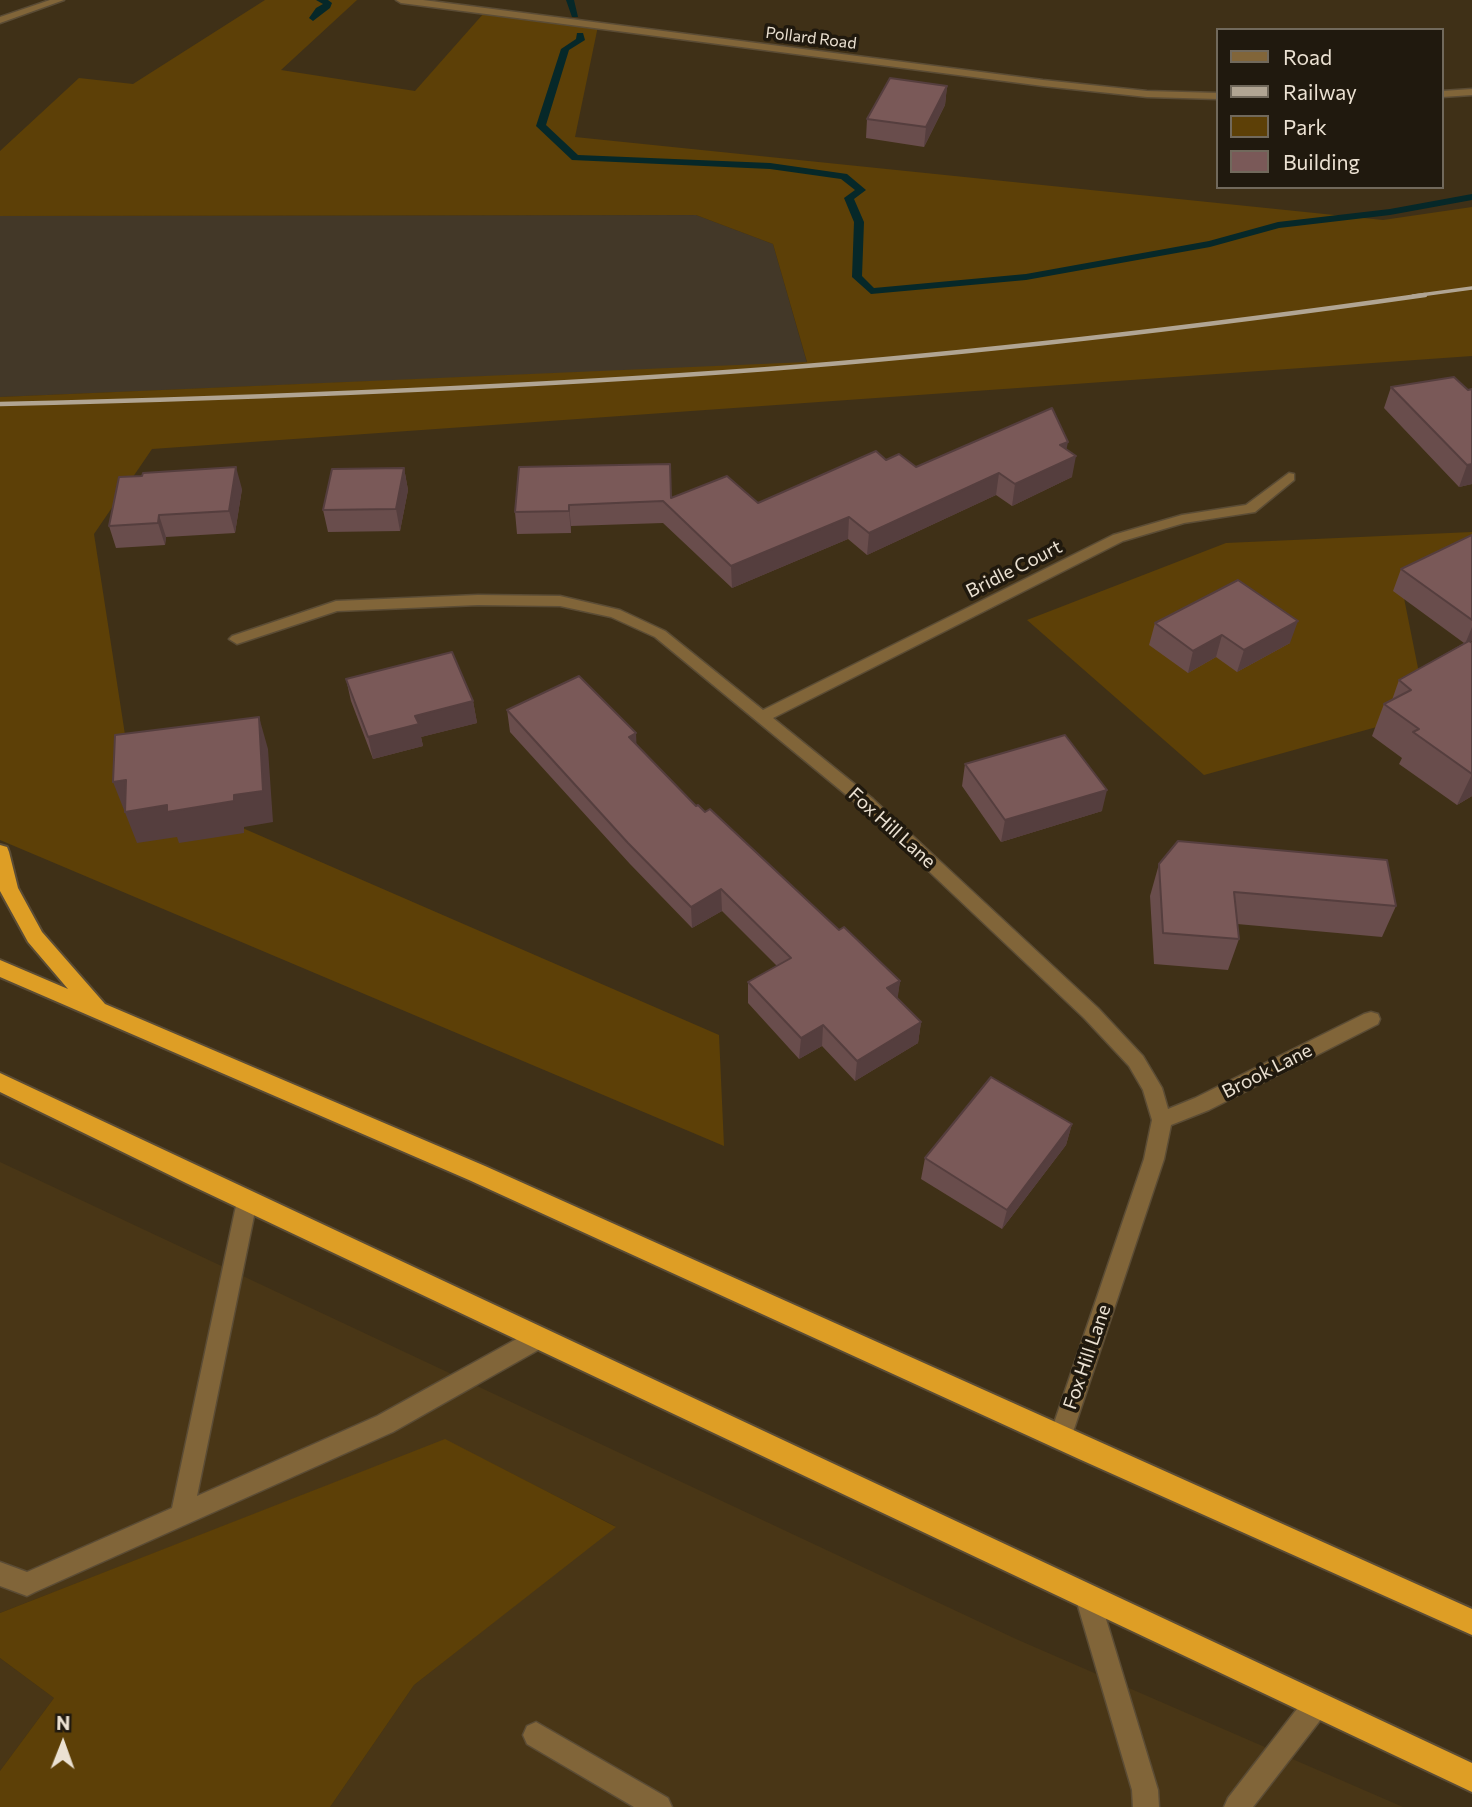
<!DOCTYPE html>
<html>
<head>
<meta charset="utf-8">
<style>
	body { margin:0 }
	#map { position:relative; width:1472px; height:1807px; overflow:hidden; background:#3f3017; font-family:Commissioner,sans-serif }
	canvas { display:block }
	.legend { position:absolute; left:1216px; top:28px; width:228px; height:161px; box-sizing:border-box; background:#20190e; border:2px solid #71695c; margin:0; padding:9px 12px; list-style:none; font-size:21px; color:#ebe1d2 }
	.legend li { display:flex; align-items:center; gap:14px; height:35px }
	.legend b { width:35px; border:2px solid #71695c }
	.north { position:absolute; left:28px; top:1709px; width:70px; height:70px; -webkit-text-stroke:5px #20190e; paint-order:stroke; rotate:1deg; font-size:19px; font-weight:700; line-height:28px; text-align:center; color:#ebe1d2 }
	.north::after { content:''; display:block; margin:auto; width:24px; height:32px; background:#ebe1d2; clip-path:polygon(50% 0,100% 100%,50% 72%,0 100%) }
</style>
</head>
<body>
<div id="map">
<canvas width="1472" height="1807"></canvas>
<ul class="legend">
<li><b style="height:9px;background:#816539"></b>Road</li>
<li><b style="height:9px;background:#b1a593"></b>Railway</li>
<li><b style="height:19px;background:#5d4007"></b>Park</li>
<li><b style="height:19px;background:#7a5958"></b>Building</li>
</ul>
<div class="north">N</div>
</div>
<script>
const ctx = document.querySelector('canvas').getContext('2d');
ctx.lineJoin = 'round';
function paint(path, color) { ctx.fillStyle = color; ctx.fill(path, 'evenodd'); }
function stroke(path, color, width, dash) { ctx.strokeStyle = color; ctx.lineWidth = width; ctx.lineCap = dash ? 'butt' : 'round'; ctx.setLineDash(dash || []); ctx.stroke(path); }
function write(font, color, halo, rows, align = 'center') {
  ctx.font = font + ' Commissioner,sans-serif'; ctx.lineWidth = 7; ctx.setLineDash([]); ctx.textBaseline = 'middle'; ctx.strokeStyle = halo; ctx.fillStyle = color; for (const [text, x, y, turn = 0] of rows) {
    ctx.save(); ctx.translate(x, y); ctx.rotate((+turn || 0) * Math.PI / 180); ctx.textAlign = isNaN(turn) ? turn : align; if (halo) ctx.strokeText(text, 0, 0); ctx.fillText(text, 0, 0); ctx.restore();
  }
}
const built = new Path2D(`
	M0,1162L1016,1639L1403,1807H330L414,1685L615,1526L445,1440L0,1613Z
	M0,1658L54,1698L0,1771Z`);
const industrial = new Path2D(`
	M696,215L773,244L807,363L0,397V216Z`);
const green = new Path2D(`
	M265,0H357L281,70L415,91L484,13L598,26L575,137L1383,220L1472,207V356L152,449L94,534L132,780L719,1035L724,1146L0,840V397L807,362L773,244L696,215L0,216V151L79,78L133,84Z
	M1472,532V604L1404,598L1427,713L1204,775L1027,620L1226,543Z
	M445,1439L616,1527L414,1685L330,1807H0V1771L54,1698L0,1658V1613Z`);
const stream = new Path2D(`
	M316,0H328L332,3L330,8L313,21L309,18L316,8L323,4Z
	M566,0H574L578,17H572Z
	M577,33H583L585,40L569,50L546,125L578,155L770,163L847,174L866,190L854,199L864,222L862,276L874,288L1026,274L1209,241L1278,222L1390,209L1472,194V200L1390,215L1279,228L1210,247L1026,280L871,294L852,277L854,222L844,198L855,190L841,179L770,169L572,160L536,126L561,49L576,39Z`);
const service = new Path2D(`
	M247,1192L254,1195L257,1201L197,1496L377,1416L531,1331L539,1328L547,1331L550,1338L547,1345L393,1432L35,1592L27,1596L0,1586V1562L27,1572L172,1508L237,1201L240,1195Z
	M1087,1584L1095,1588L1099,1596L1158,1790L1159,1807H1133L1132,1790L1075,1596L1079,1588Z
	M1316,1693L1325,1696L1328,1705L1325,1714L1253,1807H1224L1228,1798L1307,1696Z
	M536,1722L668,1798L672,1807H634L527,1744L523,1735L527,1726Z`);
const minor = new Path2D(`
	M50,0H64L0,23V17Z
	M396,0H423L1043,80L1147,91L1218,93V99L1147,97L1043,86L401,3Z
	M1472,89V95L1442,97V91Z
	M1289,473L1294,474V480L1255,512L1184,523L1123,541L773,718L873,799L1098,1008L1143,1056L1162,1088L1168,1109L1195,1098L1364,1014L1371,1012L1378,1014L1380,1019L1378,1024L1209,1110L1171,1125L1164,1159L1071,1438L1068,1446L1060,1449L1052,1446L1049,1438L1144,1159L1152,1120L1143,1090L1129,1066L1084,1018L861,807L655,637L611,617L560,606L478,605L337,611L237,644L229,639L232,636L336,601L478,595L560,596L620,610L665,631L763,710L1113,535L1182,515L1246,505Z`);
const trunk = new Path2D(`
	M0,845L7,847L9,852L18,888L42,932L105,1004L485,1166L1472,1609V1635L1079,1459L469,1180L0,977V960L68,989L28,942L0,891Z
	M0,1073L1472,1763V1792L186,1183L0,1092Z`);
const railFar1 = new Path2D(`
	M1413,296L1472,288`);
const rail = new Path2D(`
	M0,404C256,398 513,388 768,369C988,352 1207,326 1425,295`);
const wall = new Path2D(`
	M947,86L945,105L924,147L866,138L867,119Z
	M1391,387L1468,390L1472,389V484L1459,487L1384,408Z
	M1066,449L1072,477L1012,506L996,495L867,555L848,539L732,588L663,523L571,526V533L517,534L515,512L519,467L671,498L758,503L886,460L916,467Z
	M404,468L408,490L400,531L328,532L323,510Z
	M242,489L235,533L166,537L165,545L116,548L109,526Z
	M1472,535V641H1470L1472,796L1457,805L1399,764L1402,758L1372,736L1384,704L1392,700L1399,680L1464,643L1393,591L1401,569Z
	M1155,623L1290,643L1237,672L1216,657L1188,673L1149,645Z
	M346,679L473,701L477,723L421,737L423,746L373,759L351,701Z
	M507,710L637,745L696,806L705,812L839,930L900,981L897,999L921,1022L918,1043L855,1081L822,1046L799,1059L748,1003V982L777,966L722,911L692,928L630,864L510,732Z
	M965,764L1102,811L1001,842L962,786Z
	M1159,864L1396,906L1382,937L1237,924L1239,939L1228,970L1154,964L1150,896Z
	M1072,1124L1066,1145L1002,1229L921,1179L925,1158Z`);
const shadedWall = new Path2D(`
	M947,86L945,105L924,147L926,127Z
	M1068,442L1064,461L1076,456L1072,477L1012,506L1015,484L1060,445Z
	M1472,464V484L1459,487L1467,465Z
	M236,467L242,489L235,533L229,511Z
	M404,468L408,490L400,531L396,509Z
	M999,473L996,495L867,555L869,533Z
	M569,505L571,526V533L569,511Z
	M159,515L166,537L165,545L158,523Z
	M849,517L848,539L732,588L731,566Z
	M1298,621L1290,643L1237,672L1244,650Z
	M1472,627V641L1465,644Z
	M1222,635L1216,657L1188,673L1193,651Z
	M473,701L477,723L421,737L423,746L373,759L368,737L415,716Z
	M259,717L268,749L273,822L244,827V833L179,843L177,837L137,843L113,782L126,780Z
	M636,733L637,755L629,737Z
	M1472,773V796L1457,805L1472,774Z
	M1107,790L1102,811L1001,842L1005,820Z
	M721,889L722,911L692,928L691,907Z
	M900,981L897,1003L887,988Z
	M921,1022L918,1043L855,1081L857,1061Z
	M823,1025L822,1046L799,1059L801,1038Z
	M1072,1124L1066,1145L1002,1229L1007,1210Z`);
const building = new Path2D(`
	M890,78L947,86L926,127L867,119Z
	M1454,377L1468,390L1472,389V464L1467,465L1391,387Z
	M1052,408L1068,442L1060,445L1076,456L1015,484L999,473L869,533L849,517L731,566L663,501L569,505V511L515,512L519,467L670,464L671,498L727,476L758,503L876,451L886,460L899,454L916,467Z
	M236,467L229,511L159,515L158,523L109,526L119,477L142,476L143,473Z
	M404,468L396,509L323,510L332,469Z
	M1472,535V620L1401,569Z
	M1238,580L1298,621L1244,650L1222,635L1193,651L1155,623Z
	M1469,641L1472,643V774L1413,732L1419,729L1384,704L1411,690L1399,680Z
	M452,652L473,701L415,716L419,724L368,737L346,679Z
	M579,676L636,733L629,737L696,806L698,805L705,812L710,809L839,930L844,927L900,981L887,988L921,1022L857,1061L823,1025L801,1038L748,982L791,958L721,889L691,907L628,843L507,710Z
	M259,717L263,791L234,795V801L167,812V805L125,812L126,780L113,782L115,735Z
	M1065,735L1107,790L1005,820L965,764Z
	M1178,841L1387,860L1396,906L1234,892L1239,939L1163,933L1159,864Z
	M991,1077L1072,1124L1007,1210L925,1158Z`);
const farStreetnames = [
	["Pollard Road",811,38,7]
];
const streetNames = [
	["Bridle Court",1014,569,-27],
	["Fox Hill Lane",892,828,42],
	["Brook Lane",1267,1071,-27],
	["Fox Hill Lane",1087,1357,-71]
];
paint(built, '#493616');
paint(industrial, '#433828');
paint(green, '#5d4007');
paint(stream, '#062829');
stroke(service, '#5b4c35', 3);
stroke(minor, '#5b4c35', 3);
stroke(trunk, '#5b4c35', 4);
paint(service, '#816539');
paint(minor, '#816539');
paint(trunk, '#de9e25');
stroke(railFar1, '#b1a593', 3.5);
stroke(rail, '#b1a593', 4.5);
paint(wall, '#694d4c');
paint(shadedWall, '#553e3e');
paint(building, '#7a5958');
stroke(building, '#553e3e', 2);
write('16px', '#ebe1d2', '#20190e', farStreetnames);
write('19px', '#ebe1d2', '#20190e', streetNames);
</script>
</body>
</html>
